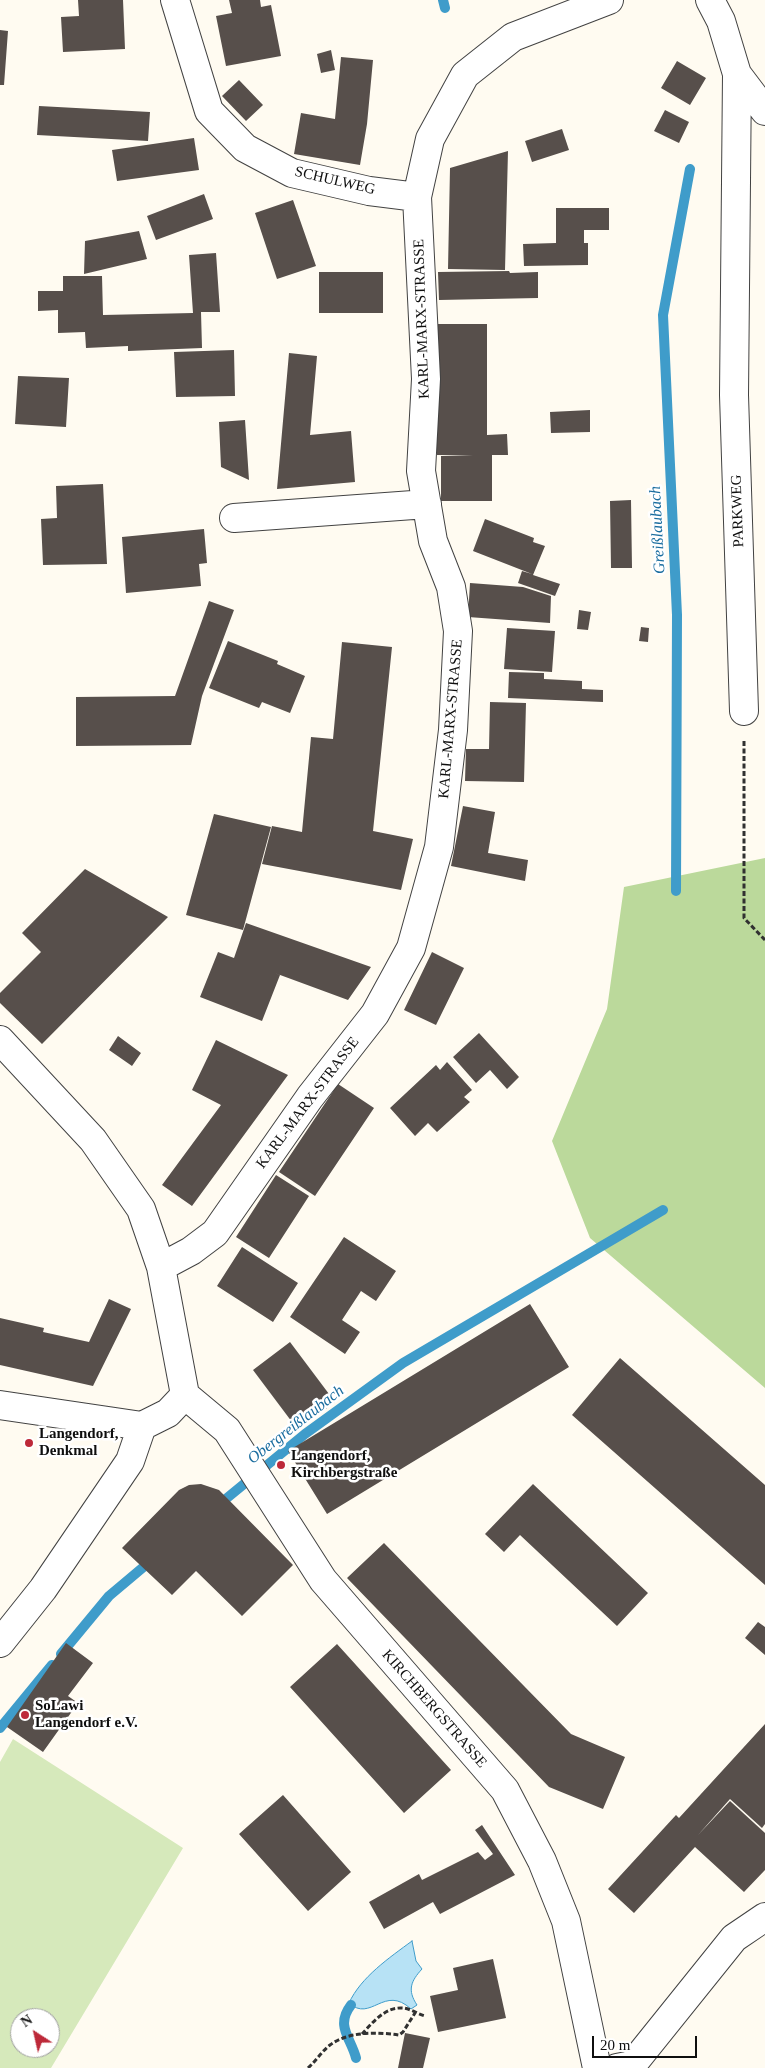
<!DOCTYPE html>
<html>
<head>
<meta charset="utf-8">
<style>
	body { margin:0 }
	#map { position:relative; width:765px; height:2068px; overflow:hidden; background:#fffbf1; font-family:Georgia,serif }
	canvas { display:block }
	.north { position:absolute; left:10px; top:2008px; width:50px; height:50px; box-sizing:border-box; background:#fff; border:1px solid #9f9f9f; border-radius:50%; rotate:325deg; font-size:14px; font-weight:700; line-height:20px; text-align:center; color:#0f0f0f }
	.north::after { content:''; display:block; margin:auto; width:18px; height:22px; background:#bd2939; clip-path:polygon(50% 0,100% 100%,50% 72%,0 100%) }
	.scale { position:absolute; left:592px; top:2036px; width:105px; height:22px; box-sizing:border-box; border:2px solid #0f0f0f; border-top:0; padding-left:6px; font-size:15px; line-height:18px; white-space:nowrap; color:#0f0f0f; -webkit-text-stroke:4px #fff; paint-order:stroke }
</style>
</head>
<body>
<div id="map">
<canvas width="765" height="2068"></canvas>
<div class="north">N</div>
<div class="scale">20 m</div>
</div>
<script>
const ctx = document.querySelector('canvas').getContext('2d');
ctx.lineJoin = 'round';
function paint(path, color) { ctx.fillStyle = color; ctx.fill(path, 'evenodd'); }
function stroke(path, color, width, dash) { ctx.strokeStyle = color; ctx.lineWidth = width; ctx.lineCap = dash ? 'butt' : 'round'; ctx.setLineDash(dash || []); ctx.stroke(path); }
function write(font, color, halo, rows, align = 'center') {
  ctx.font = font + ' Georgia,serif'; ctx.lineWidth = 5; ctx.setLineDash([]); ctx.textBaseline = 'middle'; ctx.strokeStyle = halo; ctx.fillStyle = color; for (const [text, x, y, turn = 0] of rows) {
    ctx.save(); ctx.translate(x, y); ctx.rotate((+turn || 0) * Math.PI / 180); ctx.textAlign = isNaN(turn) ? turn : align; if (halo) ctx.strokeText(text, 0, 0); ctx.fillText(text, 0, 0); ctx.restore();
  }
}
const green = new Path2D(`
	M13,1739L183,1848L51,2068H0V1762ZM20,2018H50V2048H20Z`);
const forest = new Path2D(`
	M765,858V1388L590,1238L552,1141L607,1009L624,887Z`);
const water = new Path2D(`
	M412,1941L416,1961L422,1969C411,1981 407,1990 417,2005L411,2009C384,1984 371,2023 349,2003C361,1977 389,1958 412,1941Z`);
const stream = new Path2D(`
	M443,0L445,8
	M676,891L677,615L663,315L690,169
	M216,1507L305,1434L403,1363L663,1210
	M61,1654L109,1596L153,1559
	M0,1728L52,1665
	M351,2005C335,2026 351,2038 356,2058`);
const building = new Path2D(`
	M78,0H123L125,49L63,52L61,17L79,16Z
	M229,0H260L261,7L271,5L281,56L226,66L216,16L232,13Z
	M0,30L8,31L4,85H0Z
	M331,50L335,70L321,73L317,54Z
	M341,57L373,60L367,124L360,165L294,154L301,113L335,119Z
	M677,61L706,78L690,105L661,88Z
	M239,80L263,105L246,121L222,96Z
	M39,106L150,112L148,141L37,135Z
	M665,110L689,122L679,143L654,131Z
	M562,129L569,150L532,162L525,141Z
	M194,138L199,170L117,181L112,150Z
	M508,151L505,270L448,269L450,168Z
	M204,194L213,219L156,240L147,216Z
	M293,200L316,266L277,279L255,213Z
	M556,208H609V230H584V243H588V265L524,266L523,244L556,243Z
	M139,231L147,259L84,274L85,241Z
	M216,253L220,312H201L202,348L128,351V346L86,348L85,332L58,333V310L38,311V291H63V276H102L103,315L193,313L189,255Z
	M509,271L510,273L538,272V298L439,300L438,272Z
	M319,272H383V313H319Z
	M437,324H487V435L507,434L508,455H492V501H441V456L473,455H437Z
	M234,350L235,396L176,397L174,352Z
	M289,353L317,356L310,435L351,431L355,482L277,489Z
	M18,376L69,378L66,427L15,424Z
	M590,410V432L551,433L550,412Z
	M245,420L249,480L221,467L219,422Z
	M103,484L107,564L43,565L41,519L57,518L56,486Z
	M631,500L632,568H611L610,501Z
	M485,519L534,538L533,542L545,546L533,575L560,584L555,596L518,583L522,571L532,574L473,551Z
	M204,529L207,563L199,564L201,586L126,593L122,537Z
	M470,583L523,587L551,596L550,623L468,617Z
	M209,601L234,610L202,696L191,745L76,746V697L175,696Z
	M579,610L591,612L588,630L577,629Z
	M641,627L649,628L648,642L639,641Z
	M507,628L555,631L552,672L504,669Z
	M228,641L278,661L277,664L305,676L290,713L262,702L259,708L209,688Z
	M342,642L392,647L373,831L413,839L401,890L262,864L272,826L302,832L311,737L333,739Z
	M509,672L544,673V679L582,681V689L603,690V702L508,698Z
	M490,702L526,703L524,782L465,781L466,749H489Z
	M463,806L495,812L488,853L528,860L525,881L451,866Z
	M214,814L271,827L243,930L186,915Z
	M85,869L168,917L42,1044L0,1003V993L41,952L22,933Z
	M246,923L371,967L348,1000L272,972L280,975L262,1021L200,997L218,952L234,958Z
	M432,952L464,968L436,1025L404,1010Z
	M479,1033L519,1077L507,1089L490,1070L476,1083L453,1057Z
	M118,1036L141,1053L132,1066L109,1050Z
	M216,1040L288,1075L192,1206L162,1185L221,1105L192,1090Z
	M447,1062L472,1090L464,1097L470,1102L437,1132L428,1123L415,1136L390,1108L436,1065L440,1070Z
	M338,1084L374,1108L315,1196L279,1172Z
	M276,1175L309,1196L269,1258L236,1237Z
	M344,1237L396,1271L376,1301L361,1291L342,1320L360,1332L345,1354L290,1317Z
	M242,1247L298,1283L273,1322L217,1286Z
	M109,1299L131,1309L93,1386L0,1365V1318L44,1328L43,1332L89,1342Z
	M530,1304L569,1367L327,1514L288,1451Z
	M290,1342L335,1402L298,1430L253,1370Z
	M620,1358L765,1485V1585L572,1415Z
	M201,1484L219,1490L293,1565L242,1616L196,1571L172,1595L122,1548L179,1490L189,1485Z
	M533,1484L648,1593L617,1626L520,1535L504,1552L485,1534Z
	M384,1543L571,1734L625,1757L603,1809L549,1787L347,1578Z
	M758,1622L765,1627V1655L745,1638Z
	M66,1643L93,1663L68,1696L78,1703L43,1752L7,1727Z
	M337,1644L451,1770L404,1813L290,1687Z
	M765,1724V1824L762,1828L730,1799L698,1835L730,1801L765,1833V1870L744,1892L695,1847L634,1913L608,1889L676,1815L679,1818Z
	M283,1795L351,1872L308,1911L239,1834Z
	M482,1825L515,1875L440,1914L433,1902L384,1929L369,1902L419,1874L422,1880L478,1852L485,1860L493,1854L475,1830Z
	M493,1959L506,2018L438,2032L430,1996L458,1990L453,1968Z
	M405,2033L430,2038L423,2068H398Z`);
const path = new Path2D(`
	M744,741V918L765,940
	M362,2034C372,2023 385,2007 402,2008C409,2008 418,2014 425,2016
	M308,2068C316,2061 322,2051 330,2045C349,2031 377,2032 399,2035L403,2032L415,2013`);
const minor = new Path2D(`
	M175,0L209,111L245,148L292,173L369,191L417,197
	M710,0L721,21L737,74L734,395L744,711
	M737,74L765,111
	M234,518L427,504
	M0,1040L93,1140L141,1209L161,1267L185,1395
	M161,1267L191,1251L215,1233L310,1097L375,1014L411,948L439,847L453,730L458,631L451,587L433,541L421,471L426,379L417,197L430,139L465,75L513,37L609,0
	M185,1395L227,1430L323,1580L505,1790L542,1861L566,1921L597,2068
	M0,1405L142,1426
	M142,1426L168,1413L185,1395
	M0,1643L43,1589L130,1461L142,1426
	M617,2068L632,2065L734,1938L765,1917`);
const markers = [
	[29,1443,5,"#bd2939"],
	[281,1465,5,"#bd2939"],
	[25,1715,5,"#bd2939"]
];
const streetNames = [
	["SCHULWEG",335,181,13],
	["KARL-MARX-STRASSE",422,319,-92],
	["PARKWEG",738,511,-92],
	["KARL-MARX-STRASSE",451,719,-85],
	["KARL-MARX-STRASSE",308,1103,-53],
	["KIRCHBERGSTRASSE",434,1709,49]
];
const poiNames = [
	["Langendorf,",39,1434],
	["Denkmal",39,1451],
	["Langendorf,",291,1456],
	["Kirchbergstraße",291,1473],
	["SoLawi",35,1706],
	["Langendorf e.V.",35,1723]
];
const waterNames = [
	["Greißlaubach",658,530,-93],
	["Obergreißlaubach",296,1425,-38]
];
paint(green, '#d6e9bb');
paint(forest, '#bbd99b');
paint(water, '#b7e2f5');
stroke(water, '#3f9cca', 1);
stroke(stream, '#3f9cca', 10);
paint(building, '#574f4b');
stroke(minor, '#424242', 30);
stroke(path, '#313131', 3, [5, 2.5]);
stroke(minor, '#fff', 28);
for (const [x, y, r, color] of markers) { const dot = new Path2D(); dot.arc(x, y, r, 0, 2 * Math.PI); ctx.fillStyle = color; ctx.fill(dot); stroke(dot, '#fff', 2); }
write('15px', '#0f0f0f', '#fff', streetNames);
write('bold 15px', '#0f0f0f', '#fff', poiNames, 'left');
write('italic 16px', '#1a6d9f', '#fff', waterNames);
</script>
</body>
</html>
